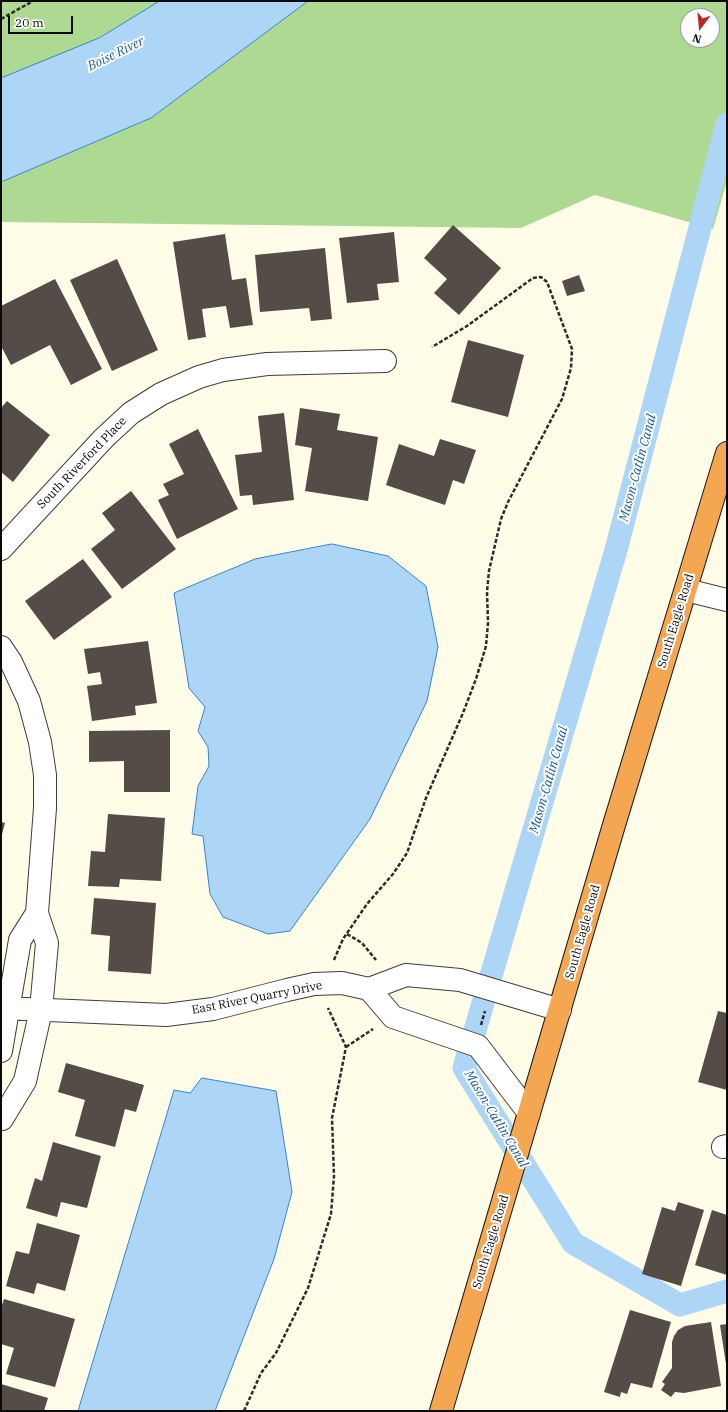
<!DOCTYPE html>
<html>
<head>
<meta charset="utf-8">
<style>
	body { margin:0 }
	#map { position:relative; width:728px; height:1412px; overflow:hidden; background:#fffce8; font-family:"IBM Plex Serif",serif }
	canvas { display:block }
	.frame { position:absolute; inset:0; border:2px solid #0a0a0a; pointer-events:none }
	.north { position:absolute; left:680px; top:8px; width:40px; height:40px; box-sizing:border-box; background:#fff; border:1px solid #9d9d9d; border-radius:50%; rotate:196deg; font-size:11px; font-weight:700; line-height:16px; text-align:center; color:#0a0a0a }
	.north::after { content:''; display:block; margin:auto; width:14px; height:18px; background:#b92724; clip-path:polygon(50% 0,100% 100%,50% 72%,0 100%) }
	.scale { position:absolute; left:8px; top:16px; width:65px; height:18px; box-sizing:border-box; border:2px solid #0a0a0a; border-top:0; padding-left:5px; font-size:12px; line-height:14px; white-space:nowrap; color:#0a0a0a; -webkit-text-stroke:3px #fff; paint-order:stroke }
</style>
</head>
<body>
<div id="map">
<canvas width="728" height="1412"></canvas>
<div class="frame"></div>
<div class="north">N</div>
<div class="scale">20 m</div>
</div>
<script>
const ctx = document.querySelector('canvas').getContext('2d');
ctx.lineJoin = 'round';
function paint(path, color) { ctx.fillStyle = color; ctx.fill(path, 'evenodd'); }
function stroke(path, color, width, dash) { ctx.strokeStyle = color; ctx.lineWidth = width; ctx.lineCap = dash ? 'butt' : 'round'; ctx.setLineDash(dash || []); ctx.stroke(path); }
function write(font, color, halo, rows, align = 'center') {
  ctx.font = font + ' "IBM Plex Serif",serif'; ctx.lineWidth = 4; ctx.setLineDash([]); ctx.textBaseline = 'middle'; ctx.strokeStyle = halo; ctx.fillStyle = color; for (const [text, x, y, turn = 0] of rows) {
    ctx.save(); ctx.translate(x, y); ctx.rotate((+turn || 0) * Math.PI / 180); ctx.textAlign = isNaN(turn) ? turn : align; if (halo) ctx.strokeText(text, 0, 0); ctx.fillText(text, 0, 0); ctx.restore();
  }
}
const forest = new Path2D(`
	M1,1H160L99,38L1,81Z
	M308,1H727V181L713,229L595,195L521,228L1,222V182L151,118ZM688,16H712V40H688Z`);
const water = new Path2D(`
	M160,1H308L151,118L1,182V78L99,38Z
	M332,544L388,556L426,586L438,647L427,701L370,819L290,931L268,934L223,917L210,894L203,836L192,834L198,786L209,766L208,747L198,731L205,707L189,688L174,593L255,559Z
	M202,1078L276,1091L292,1192L274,1259L215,1411H78L174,1090L190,1093Z`);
const canal = new Path2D(`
	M727,124L616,550L464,1068L573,1243L680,1305L727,1291`);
const building = new Path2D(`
	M453,225L501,268L459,315L434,293L447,279L424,258Z
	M394,232L399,282L377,284L379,300L347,303L339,238Z
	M225,234L232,280L246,278L253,325L230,328L226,306L202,309L206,337L188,340L173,242Z
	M325,248L332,319L311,321L309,308L260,312L255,255Z
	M117,259L158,350L112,371L70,280Z
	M579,275L585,291L567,296L562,281Z
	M55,279L102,369L71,385L50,345L11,365L1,346V306Z
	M468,340L524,355L508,417L451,402Z
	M7,401L50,435L13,482L1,472V408Z
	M300,408L340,414L337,430L378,437L368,501L305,491L312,448L295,445Z
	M284,413L294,500L253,505L252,495L240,496L235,455L262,452L258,416Z
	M198,429L238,509L177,539L158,500L169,495L163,484L184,474L169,444Z
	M440,439L476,450L464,484L453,480L445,505L386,485L399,444L434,456Z
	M131,491L176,549L122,589L91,549L115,530L102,513Z
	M83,559L112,597L54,640L25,601Z
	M148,641L157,703L135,706L136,715L92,721L87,686L102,684L100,672L88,674L84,649Z
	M170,730V792H124V761L89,762V731Z
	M108,814L165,818L161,881L120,879L119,887L88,886L91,851L105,852Z
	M1,822L5,823L1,838Z
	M94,898L156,903L151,974L108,971L110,936L91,934Z
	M718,1011L727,1013V1090L698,1082Z
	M66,1063L144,1085L136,1112L125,1109L115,1147L75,1136L85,1100L58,1092Z
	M53,1142L101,1156L87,1208L61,1202L57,1217L26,1208L35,1178L42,1181Z
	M678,1202L704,1210L681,1286L642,1274L662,1207L675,1211Z
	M712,1210L727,1215V1275L695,1265Z
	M37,1223L80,1235L65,1291L37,1283L34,1294L6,1286L16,1251L29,1254Z
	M4,1299L75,1319L55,1387L6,1374L14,1348L1,1344V1308Z
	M630,1310L671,1322L652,1388L631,1383L627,1394L621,1392L620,1397L604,1392Z
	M711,1322L721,1386L684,1393L675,1392L671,1397L661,1390L665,1384L662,1382L672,1368V1342L674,1336L678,1330L685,1326Z
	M727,1324V1364H726L720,1325Z
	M1,1384L48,1398L44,1411H1Z`);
const path = new Path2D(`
	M1,19L33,1
	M347,934L362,943L376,960
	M334,960L343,939L367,904L393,874L407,853L426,798L463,713L476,679L486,646L488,623L487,592L489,571L501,519L508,502L562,399L571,368L572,349L547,282L541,277L533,278L467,326L432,347
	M481,1025L485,1011
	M346,1047L373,1029
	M244,1411L261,1373L276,1353L308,1288L331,1214L334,1176L332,1118L346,1047L328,1008`);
const minor = new Path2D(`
	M1,549L104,438L131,413L161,394L199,377L223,370L267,364L385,361
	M686,590L727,600
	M1,647L11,662L29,701L40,742L45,775V808L37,913L47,943L41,1010L25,1081L2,1119L1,1109
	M1,1008L166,1015L213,1009L287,990L314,984L342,983L369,989
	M1,1051L20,940L37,913
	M529,1113L478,1046L393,1017L369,989L406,975L460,980L560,1010
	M723,1147L727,1146`);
const highway = new Path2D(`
	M441,1411L614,825L727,453`);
const streetNames = [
	["South Riverford Place",82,463,-46],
	["South Eagle Road",676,621,-73],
	["South Eagle Road",583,932,-74],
	["East River Quarry Drive",257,998,-11],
	["South Eagle Road",491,1242,-73]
];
const waterNames = [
	["Boise River",116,54,-26],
	["Mason-Catlin Canal",638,468,-75],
	["Mason-Catlin Canal",549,780,-74],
	["Mason-Catlin Canal",496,1119,59]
];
paint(forest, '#add992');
paint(water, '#add6f6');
stroke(water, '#3485cd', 1);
stroke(canal, '#add6f6', 23);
paint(building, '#534c47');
stroke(minor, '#3d3d3d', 24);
stroke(highway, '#1b1b1b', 24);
stroke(path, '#2c2c2c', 2.5, [4, 2]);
stroke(minor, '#fff', 22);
stroke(highway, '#f5a650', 22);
write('12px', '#0a0a0a', '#fff', streetNames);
write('italic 13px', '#15579b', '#fff', waterNames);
</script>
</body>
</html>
